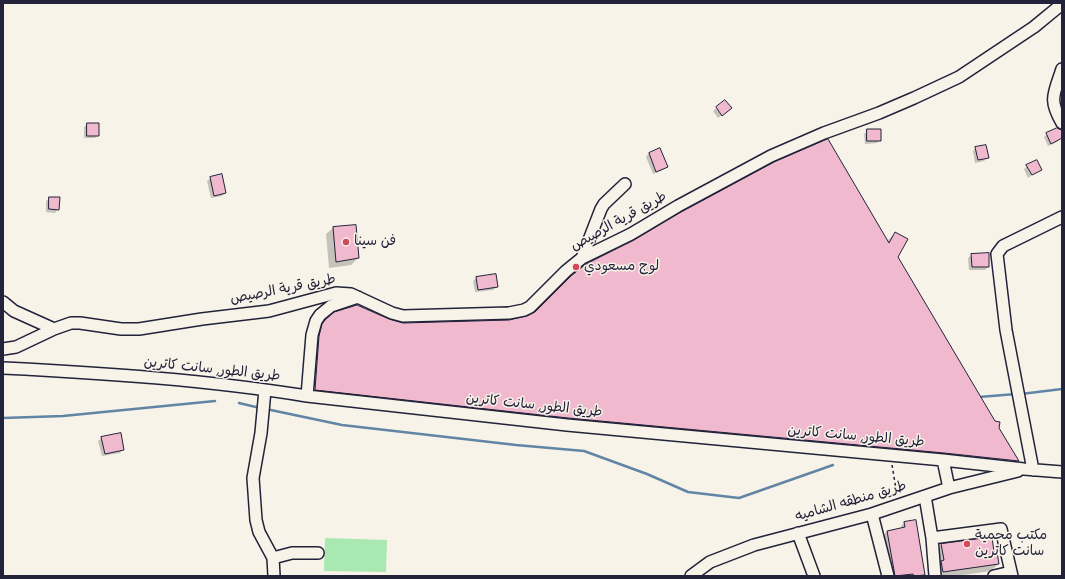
<!DOCTYPE html>
<html>
<head>
<meta charset="utf-8">
<style>
	body { margin:0 }
	#map { position:relative; width:1065px; height:579px; overflow:hidden; background:#f7f3e8; font-family:Mynerve,sans-serif }
	canvas { display:block }
	.frame { position:absolute; inset:0; border:4px solid #22223b; pointer-events:none }
</style>
</head>
<body>
<div id="map">
<canvas width="1065" height="579"></canvas>
<div class="frame"></div>
</div>
<script>
const ctx = document.querySelector('canvas').getContext('2d');
ctx.lineJoin = 'round';
function paint(path, color) { ctx.fillStyle = color; ctx.fill(path, 'evenodd'); }
function stroke(path, color, width, dash) { ctx.strokeStyle = color; ctx.lineWidth = width; ctx.lineCap = dash ? 'butt' : 'round'; ctx.setLineDash(dash || []); ctx.stroke(path); }
function write(font, color, halo, rows, align = 'center') {
  ctx.font = font + ' Mynerve,"Playpen Sans Arabic",sans-serif'; ctx.lineWidth = 3; ctx.setLineDash([]); ctx.textBaseline = 'middle'; ctx.strokeStyle = halo; ctx.fillStyle = color; for (const [text, x, y, turn = 0] of rows) {
    ctx.save(); ctx.translate(x, y); ctx.rotate((+turn || 0) * Math.PI / 180); ctx.textAlign = isNaN(turn) ? turn : align; if (halo) ctx.strokeText(text, 0, 0); ctx.fillText(text, 0, 0); ctx.restore();
  }
}
const green = new Path2D(`
	M325,538L387,540L386,572L324,571Z`);
const shadow = new Path2D(`
	M725,101L727,111L718,118L713,111Z
	M87,124L98,135L95,138H84V127Z
	M868,130L880,140L877,143L865,144L864,134Z
	M1047,134L1060,139L1057,142L1048,146L1044,137Z
	M976,148L987,158L984,161L975,163L973,151Z
	M659,149L667,167L663,170L653,174L646,157L649,153Z
	M1027,166L1041,169L1028,178L1024,169Z
	M211,178L225,193L222,196L211,198L207,181Z
	M50,198L58,209L55,213L46,212V201Z
	M356,226L358,258L351,265L329,268L326,234L333,228Z
	M895,233L896,257L1018,461L1008,471L305,400L315,331L326,320H389L403,324L509,321L887,241Z
	M972,255L988,267L985,270H969L968,258Z
	M477,277L497,287L493,290L475,292L473,281Z
	M102,438L123,449L120,453L102,456L98,441Z
	M904,523L924,575L923,576H892L884,535L887,531L902,529L901,526Z
	M941,545L994,553L998,564L991,571L956,576H935L934,552Z`);
const stream = new Path2D(`
	M1021,394L1062,389
	M979,397L1016,394
	M239,403L260,408
	M266,409L342,425L516,445L584,451L647,474L688,492L739,498L833,465
	M3,418L63,416L215,401`);
const building = new Path2D(`
	M725,100L732,108L722,116L716,107Z
	M87,123H99V136H87Z
	M1057,128L1062,130V138L1051,144L1046,133Z
	M867,129H881V141H867Z
	M828,139L889,243L895,232L908,239L898,257L995,421L1000,422L999,428L1019,461L944,453L568,418L315,390L319,336L322,324L325,320L334,312L357,305L389,319L403,323L509,320L527,316L535,312L571,276L586,264L634,240L681,212L774,162Z
	M986,145L989,158L978,160L975,147Z
	M660,148L668,167L656,172L649,153Z
	M1037,160L1042,170L1032,175L1026,165Z
	M222,174L226,193L214,196L210,177Z
	M49,197H60L59,210L49,209Z
	M356,225L359,258L336,262L333,227Z
	M989,253V267H972L971,254Z
	M496,274L498,287L478,290L476,277Z
	M121,433L124,450L105,454L101,437Z
	M916,520L925,575L914,576L913,574L895,576L887,531L905,527L904,522Z
	M992,537L994,552H997L999,564L943,572L941,561L944,560L941,544Z`);
const path = new Path2D(`
	M892,465L897,495`);
const minor = new Path2D(`
	M1062,69C1054,94 1048,99 1062,123
	M582,258L601,209L604,204L625,184
	M3,302L14,311L54,329
	M3,349L16,347L54,329L71,323H80L121,329H139L202,319L269,311L336,293L351,294L392,313L403,316L509,313L524,310L530,307L566,271L582,258L631,234L678,206L771,156L824,133L879,113L914,98L959,77L1034,27L1062,4
	M3,368C104,373 207,380 307,396L567,425L943,460L1024,469L1062,472
	M265,390L261,433L253,478L256,520L259,532L273,558L274,576
	M307,396L312,335L316,321L320,315L331,306L358,297
	M943,460L949,488
	M1033,470L1006,330L997,254L1003,246L1062,217
	M925,496L932,538L935,576
	M872,514L888,576
	M798,533L814,576
	M932,538L1001,529L1012,576
	M273,558L292,553H318
	M691,576L710,562L754,545L872,514L949,488L1018,471
	M994,576L1011,572`);
const markers = [
	[346,242,4,"#d1495b"],
	[576,267,4,"#d1495b"],
	[967,544,4,"#d1495b"]
];
const streetNames = [
	["طريق قرية الرصيص",619,222,-29],
	["طريق قرية الرصيص",283,290,-11],
	["طريق الطور, سانت كاترين",212,370,6],
	["طريق الطور, سانت كاترين",534,406,6],
	["طريق الطور, سانت كاترين",856,437,5],
	["طريق منطقه الشاميه",851,502,-16]
];
const poiNames = [
	["فن سينا",354,242],
	["لوج مسعودي",584,267],
	["مكتب محمية",975,536],
	["سانت كاترين",975,552]
];
paint(green, '#a9e8b0');
paint(shadow, '#0003');
stroke(stream, '#6285a5', 2.5);
paint(building, '#f1b9ce');
stroke(building, '#22223b', 1);
stroke(minor, '#22223b', 14);
stroke(path, '#22223b', 1.5, [3, 3]);
stroke(minor, '#f7f3e8', 11);
for (const [x, y, r, color] of markers) { const dot = new Path2D(); dot.arc(x, y, r, 0, 2 * Math.PI); ctx.fillStyle = color; ctx.fill(dot); stroke(dot, '#f7f3e8', 1.5); }
write('14px', '#22223b', '#f7f3e8', streetNames);
write('14px', '#22223b', '#f7f3e8', poiNames, 'left');
</script>
</body>
</html>
